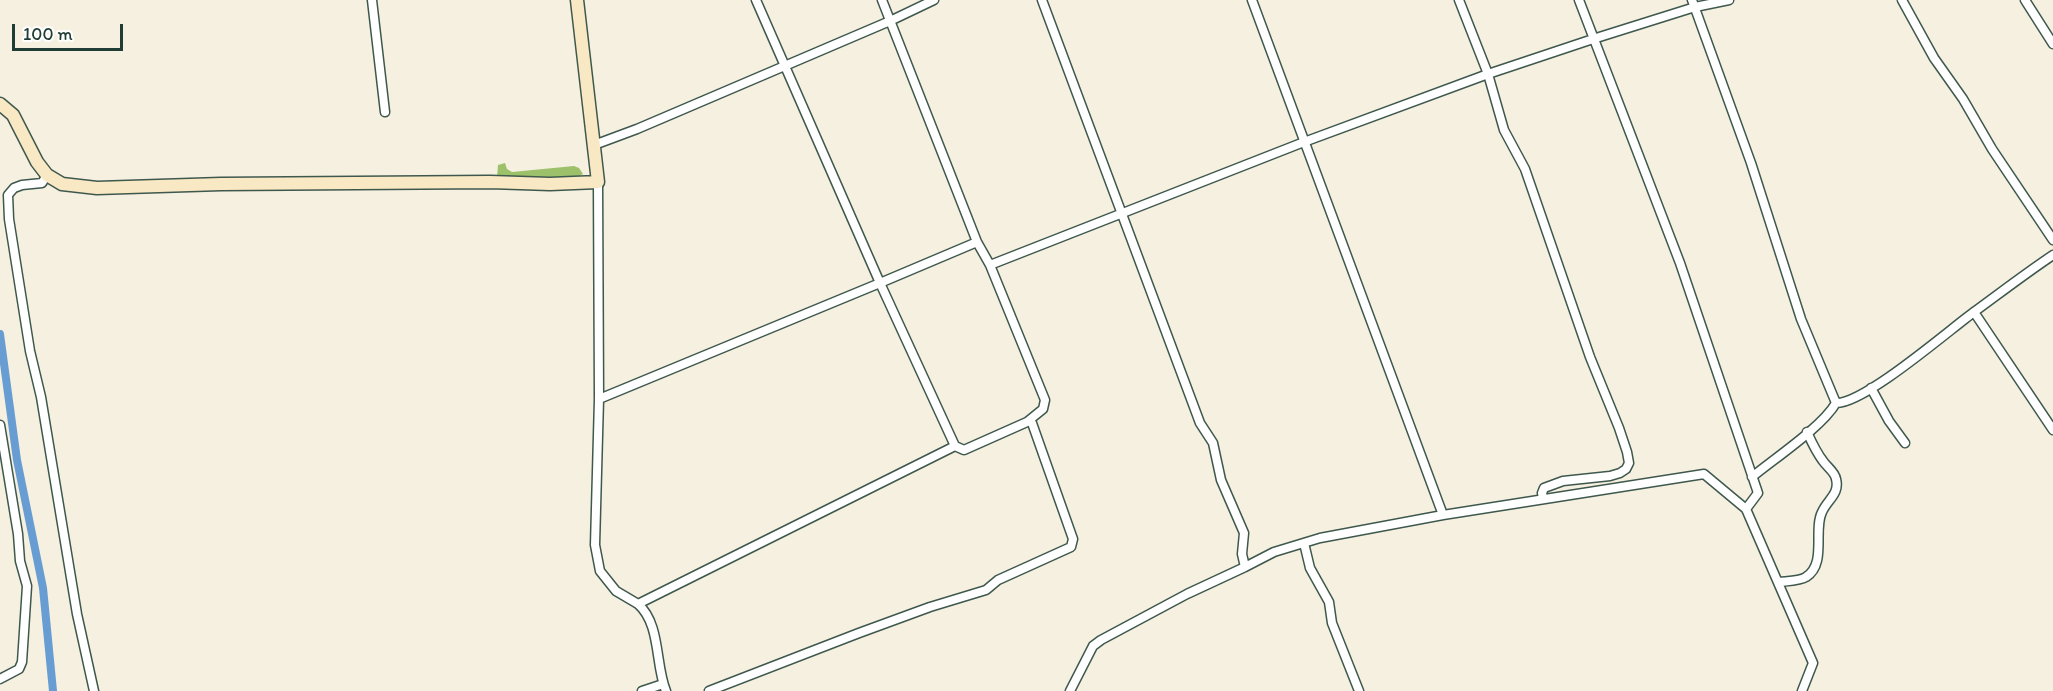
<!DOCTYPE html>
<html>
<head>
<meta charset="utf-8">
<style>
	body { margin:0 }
	#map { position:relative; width:2053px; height:691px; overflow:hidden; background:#f5f0df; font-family:Itim,sans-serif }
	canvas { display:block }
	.scale { position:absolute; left:12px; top:24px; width:111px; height:27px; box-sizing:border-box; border:3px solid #1f3d34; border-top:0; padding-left:8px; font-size:18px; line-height:21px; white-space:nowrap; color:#1f3d34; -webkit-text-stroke:4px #fff; paint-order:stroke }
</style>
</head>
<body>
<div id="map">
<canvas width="2053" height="691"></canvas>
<div class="scale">100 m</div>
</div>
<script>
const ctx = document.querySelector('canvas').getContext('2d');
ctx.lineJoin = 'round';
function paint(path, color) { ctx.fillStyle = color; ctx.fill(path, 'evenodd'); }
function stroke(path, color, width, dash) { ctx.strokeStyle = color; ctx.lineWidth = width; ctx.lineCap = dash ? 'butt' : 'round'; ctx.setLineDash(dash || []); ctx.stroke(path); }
const green = new Path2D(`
	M505,163L507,169L512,172L574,166L579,168L583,174L575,178L504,176L501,178H497L498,165Z`);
const canal = new Path2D(`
	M0,334L17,460L43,588L53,691`);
const street = new Path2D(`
	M372,0L385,112
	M882,0L977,242
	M1042,0L1200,423L1213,443L1221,480L1244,533L1242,554L1245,567L1274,552L1320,538L1443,515L1704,474L1746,509L1813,663L1802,691
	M1252,0L1443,515
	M1459,0L1488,74L1504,130L1525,169L1590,357L1619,428L1627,452L1629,463L1626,469L1620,473L1610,476L1563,481L1544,488L1542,493L1543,499
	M1579,0L1680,263L1758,493L1746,509
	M1692,0L1751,163L1801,319L1836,403
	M1902,0L1934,58L1963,99L1992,149L2053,240
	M2025,0L2053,44
	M594,145L637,129L890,21L934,0
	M47,175L42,183L22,185L14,188L8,195L9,219L30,351L41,397L77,614L94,691
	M598,182L599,399L595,545L600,571L616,591L638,604L955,446L880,283L977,242L990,265L1304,142L1488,74L1593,39L1695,7L1729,0
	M1974,312L2053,430
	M1871,388L1889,421L1905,443
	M599,399L880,283L756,0
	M0,425L18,534L20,561L27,586L22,662L19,669L0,679
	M955,446L964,450L1027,422L1043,409L1045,400L990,265
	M1752,477C1775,458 1822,427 1836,403C1864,404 1948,331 1974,312C2000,293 2026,273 2053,255
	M1304,543L1310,568L1329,602L1332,623L1359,691
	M1779,582C1787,581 1800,581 1806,577C1827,564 1813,530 1822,512C1827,500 1840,494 1836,479C1835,472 1827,467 1823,461C1816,452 1812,443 1807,432
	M638,604C661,624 655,665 666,691
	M642,691L663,684
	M709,691L859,633L930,607L986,590L998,580L1071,547L1073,539L1032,423
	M1070,691L1093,646L1101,640L1187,594L1245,567`);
const secondary = new Path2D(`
	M0,104L13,115L37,162L47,175L62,184L97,188L221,184L490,182L550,184L598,182L577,0`);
paint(green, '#9dc16b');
stroke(canal, '#689dd4', 8);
stroke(street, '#3f584e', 11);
stroke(secondary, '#3f584e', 15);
stroke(street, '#fff', 8);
stroke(secondary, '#f8e8c3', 12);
</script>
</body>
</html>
